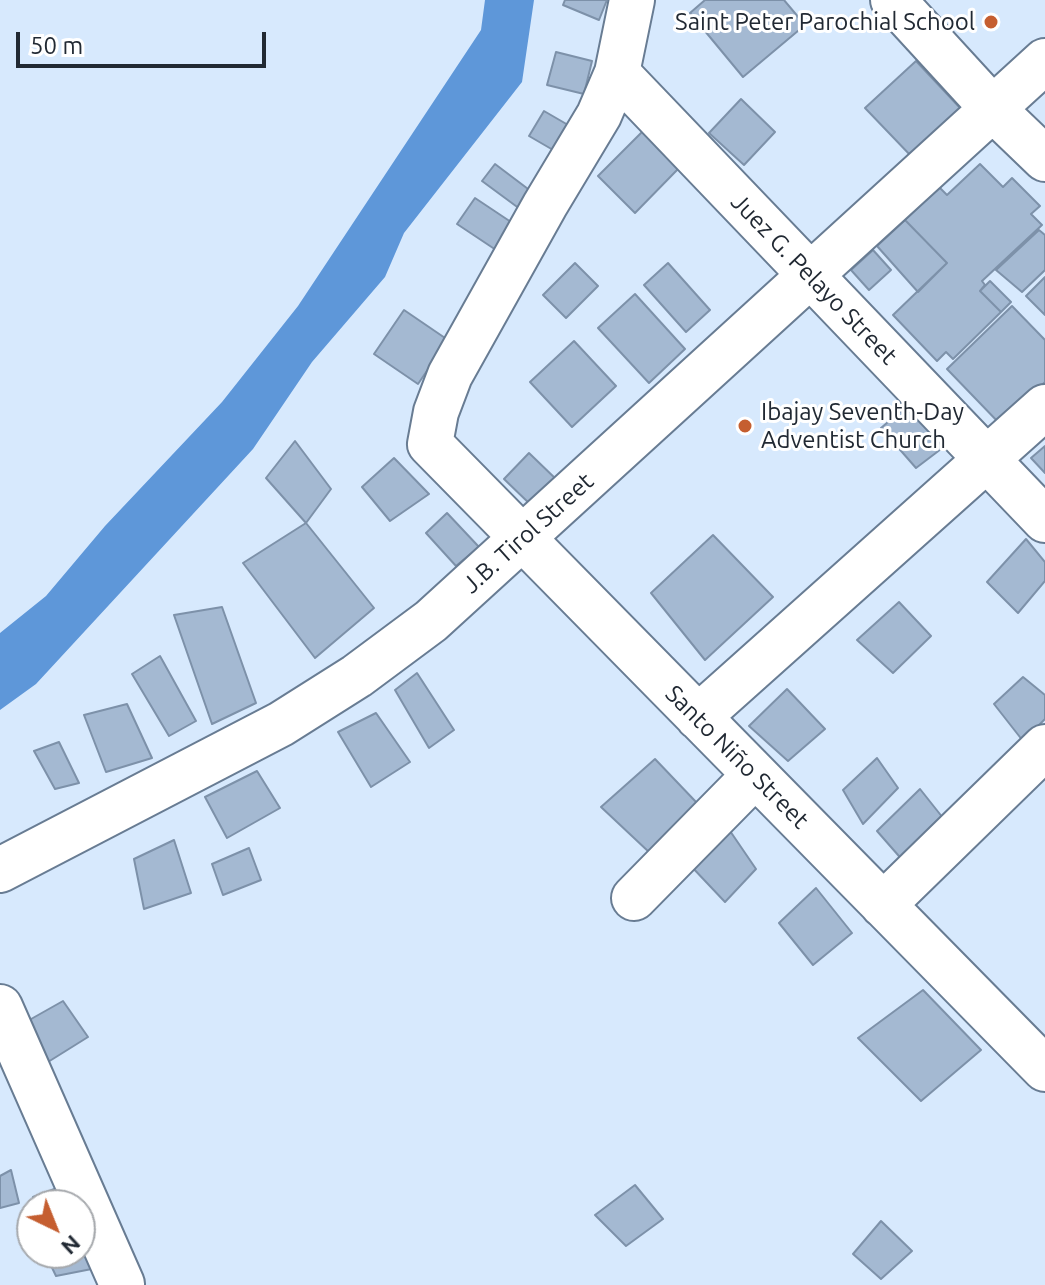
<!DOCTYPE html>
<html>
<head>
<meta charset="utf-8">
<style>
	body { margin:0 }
	#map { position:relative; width:1045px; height:1285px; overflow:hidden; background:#d7e9fd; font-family:Ubuntu,sans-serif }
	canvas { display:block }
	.north { position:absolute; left:16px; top:1189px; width:80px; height:80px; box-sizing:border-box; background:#fff; border:2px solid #a6a9ad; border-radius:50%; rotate:137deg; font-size:22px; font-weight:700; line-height:32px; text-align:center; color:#212933 }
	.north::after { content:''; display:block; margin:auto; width:28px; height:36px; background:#c55e30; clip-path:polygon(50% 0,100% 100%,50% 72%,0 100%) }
	.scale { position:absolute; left:16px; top:32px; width:250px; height:36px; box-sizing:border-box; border:4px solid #212933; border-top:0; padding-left:10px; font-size:24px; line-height:28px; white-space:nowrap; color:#212933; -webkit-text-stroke:6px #fff; paint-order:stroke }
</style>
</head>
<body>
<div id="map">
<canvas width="1045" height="1285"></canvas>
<div class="north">N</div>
<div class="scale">50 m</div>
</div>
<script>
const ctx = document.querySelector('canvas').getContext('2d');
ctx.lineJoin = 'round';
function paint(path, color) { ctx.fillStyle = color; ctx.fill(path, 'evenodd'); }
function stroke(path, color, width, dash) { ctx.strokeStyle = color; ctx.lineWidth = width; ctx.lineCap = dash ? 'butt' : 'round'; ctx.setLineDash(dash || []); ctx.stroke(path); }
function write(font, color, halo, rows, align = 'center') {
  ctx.font = font + ' Ubuntu,sans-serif'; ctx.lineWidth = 6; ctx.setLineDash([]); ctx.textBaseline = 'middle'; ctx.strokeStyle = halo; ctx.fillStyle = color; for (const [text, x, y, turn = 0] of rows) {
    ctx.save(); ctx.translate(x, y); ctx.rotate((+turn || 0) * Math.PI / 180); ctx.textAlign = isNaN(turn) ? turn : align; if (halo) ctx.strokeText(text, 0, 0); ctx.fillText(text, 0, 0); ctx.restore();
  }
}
const water = new Path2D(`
	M485,0H534L522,82L404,233L385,277L312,362L253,449L36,684L0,710V633L46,596L105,526L222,402L298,306L481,30Z`);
const building = new Path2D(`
	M565,0H607L599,20L563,5Z
	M705,0H784L805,25L743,77L690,13Z
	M556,52L592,61L584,94L547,85Z
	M916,61L962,110L912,157L865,108Z
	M741,99L775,132L744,165L709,133Z
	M544,111L575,129L560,154L529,136Z
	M642,132L679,168L635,213L598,176Z
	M495,164L536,195L524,212L482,181Z
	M980,164L1003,187L1012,178L1040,206L1031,214L1042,225L982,281L985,285L980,291L1001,312L953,359L946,352L937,361L893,315L947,263L905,220L939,187L947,195Z
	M475,198L517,226L499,252L457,224Z
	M905,220L947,263L918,292L877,246Z
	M1039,230L1045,235V270L1022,292L996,270Z
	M873,250L891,270L869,290L851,270Z
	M575,263L598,286L566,318L543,295Z
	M668,263L710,310L686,332L644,285Z
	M1045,277V315L1026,296Z
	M990,281L1011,302L1001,312L980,291Z
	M635,294L685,349L649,383L598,328Z
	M1012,306L1045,340V382L1001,425L947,369Z
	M404,310L448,340L418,384L374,354Z
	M574,341L616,386L572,427L530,382Z
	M909,404L945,446L916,468L881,428Z
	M295,441L331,489L306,523L266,478Z
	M1045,446V473L1031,458Z
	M529,453L558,481L533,507L504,479Z
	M394,458L429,494L390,521L362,487Z
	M447,513L479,547L456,566L426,533Z
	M306,523L374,608L315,658L243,563Z
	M713,535L773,597L705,660L651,593Z
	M1026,539L1045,562V581L1018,613L987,582Z
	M899,602L931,636L893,673L857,640Z
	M222,607L256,703L212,724L174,615Z
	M160,656L196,721L169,736L132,674Z
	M417,673L454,730L429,748L395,690Z
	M1023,677L1045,695V719L1023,741L994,704Z
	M787,689L825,729L788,761L749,726Z
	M127,704L152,758L106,772L84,715Z
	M376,713L410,762L371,787L338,732Z
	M59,742L79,783L55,789L34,751Z
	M877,758L898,788L863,824L843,790Z
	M655,759L697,803L650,853L601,807Z
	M257,771L280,808L227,838L205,797Z
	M920,789L947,823L905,863L877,831Z
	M728,828L756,869L725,902L690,865Z
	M174,840L191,893L144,909L134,859Z
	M249,848L261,880L223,895L212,864Z
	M816,888L852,933L813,965L779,923Z
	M923,990L981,1050L921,1101L858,1038Z
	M63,1001L88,1037L48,1062L24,1023Z
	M11,1170L19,1203L0,1208V1176Z
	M73,1182L79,1205H35L33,1197Z
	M635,1185L663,1219L626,1246L595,1215Z
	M881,1221L912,1251L881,1279L853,1254Z
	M80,1237L107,1266L56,1276L45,1253H80Z`);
const minor = new Path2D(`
	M632,0L617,73L599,115L545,205L450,375L436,412L430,444L1045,1069
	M893,0L993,109L1045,159
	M617,73L1045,520
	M698,717L1045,407
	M0,870L281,724L357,676L431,621L1045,61
	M634,898L755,775
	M883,905L1045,747
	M0,1007L122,1284`);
const markers = [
	[991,22,8,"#c55e30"],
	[745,426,8,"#c55e30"]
];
const poiNames = [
	["Saint Peter Parochial School",975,22],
	["Ibajay Seventh-Day",761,412,"left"],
	["Adventist Church",761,440,"left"]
];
const streetNames = [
	["Juez G. Pelayo Street",814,279,46],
	["J.B. Tirol Street",528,533,-42],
	["Santo Niño Street",737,757,45]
];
paint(water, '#5e97d9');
paint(building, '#a4b9d2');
stroke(building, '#7d91a9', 2);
stroke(minor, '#687c93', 48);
stroke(minor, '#fff', 44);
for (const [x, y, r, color] of markers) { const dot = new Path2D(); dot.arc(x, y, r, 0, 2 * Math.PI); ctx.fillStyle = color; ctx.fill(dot); stroke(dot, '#fff', 3); }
write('24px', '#212933', '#fff', poiNames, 'right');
write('24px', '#212933', '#fff', streetNames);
</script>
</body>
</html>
